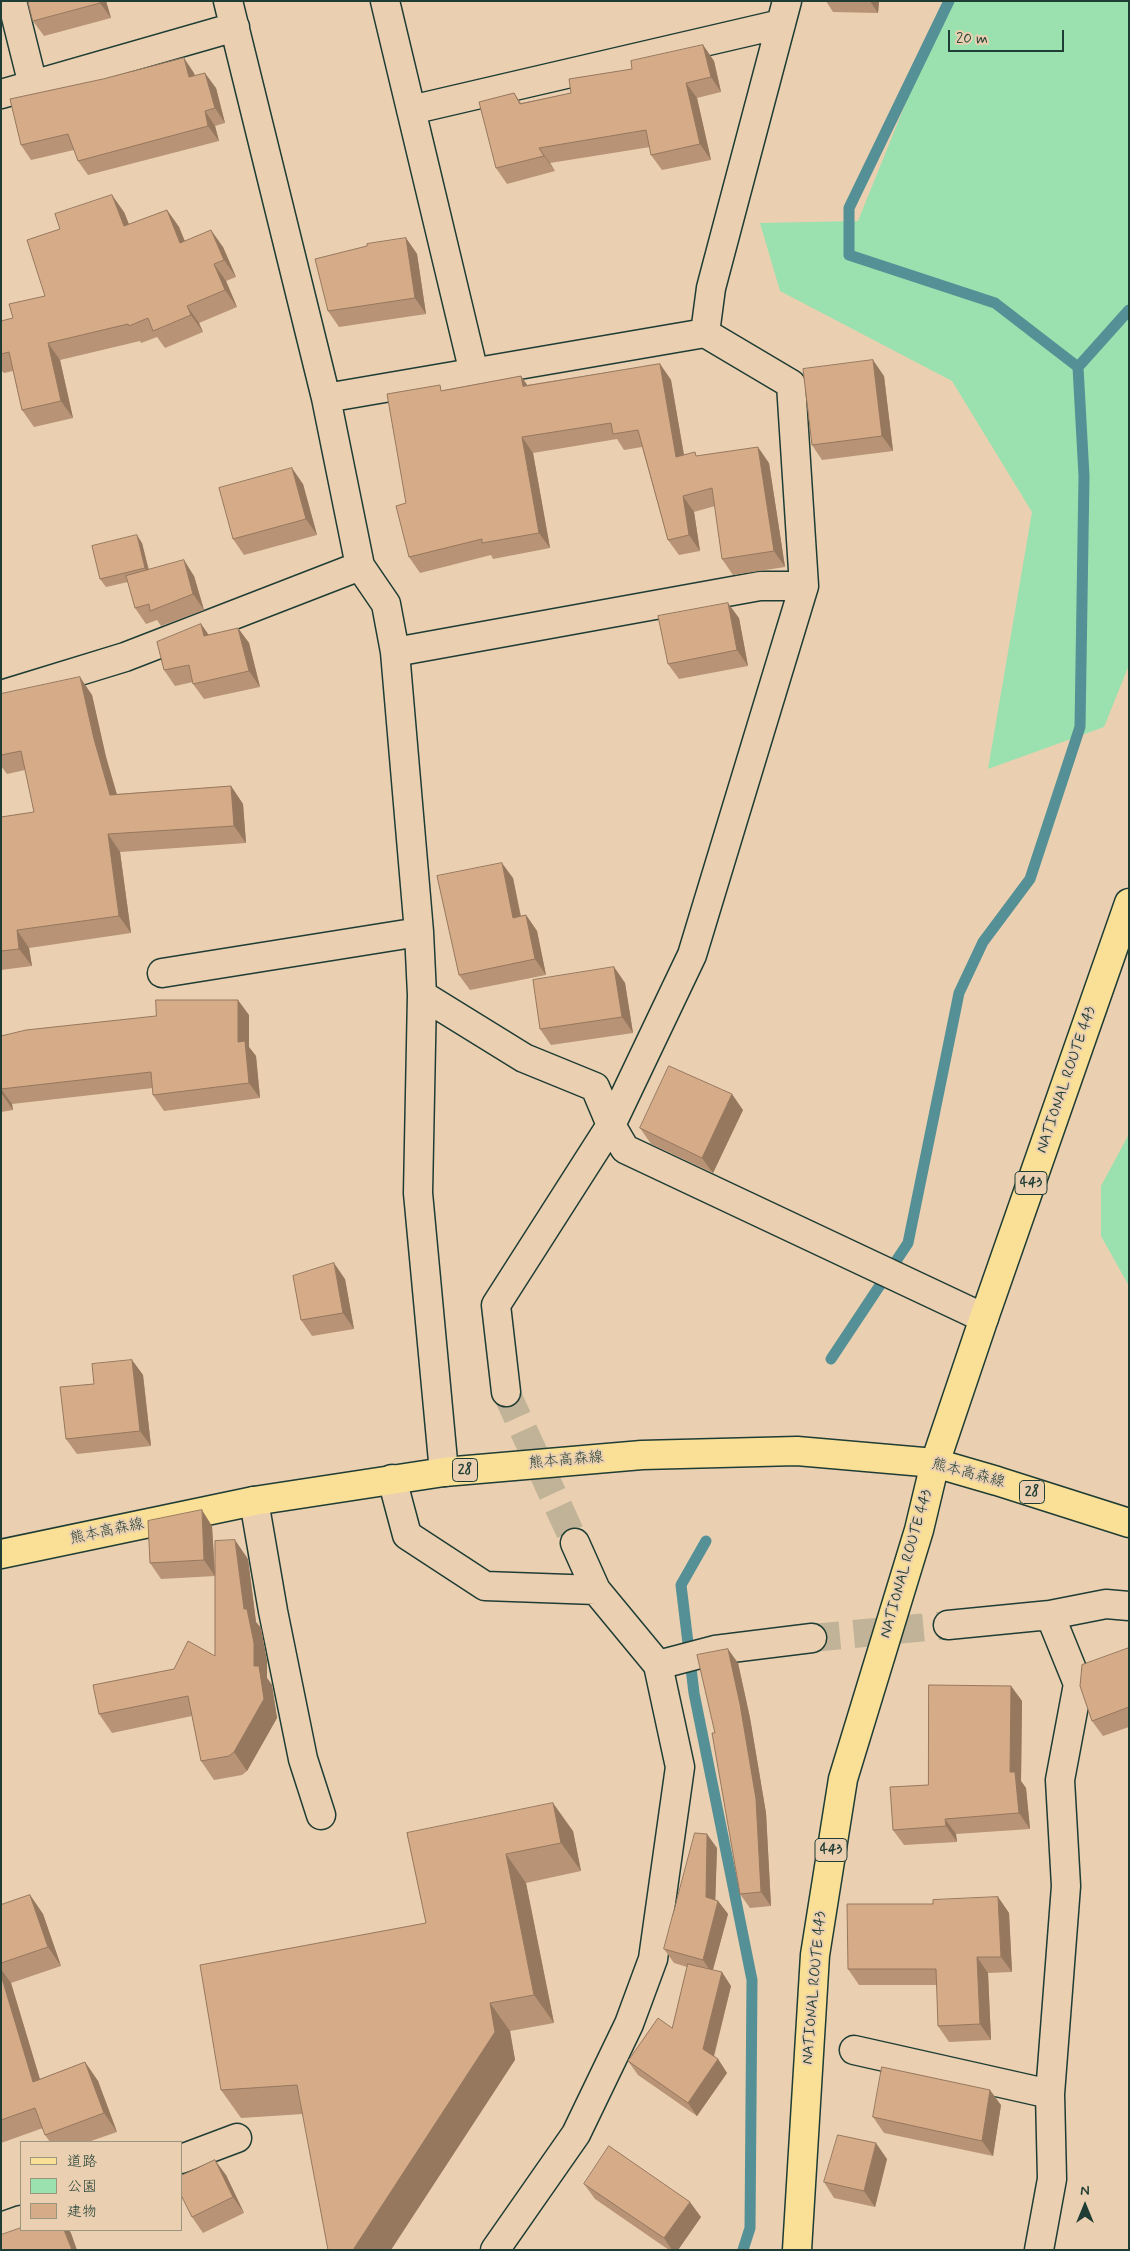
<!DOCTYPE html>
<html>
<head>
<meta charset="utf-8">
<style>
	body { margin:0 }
	#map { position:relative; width:1130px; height:2251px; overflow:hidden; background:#ead0b1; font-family:Mynerve,"Klee One",sans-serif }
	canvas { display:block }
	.frame { position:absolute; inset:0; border:2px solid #1f3d34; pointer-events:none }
	.legend { position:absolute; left:20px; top:2141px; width:162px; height:90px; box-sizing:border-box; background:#ead0b1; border:1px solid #99957f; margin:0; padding:6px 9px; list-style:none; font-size:15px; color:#1f3d34 }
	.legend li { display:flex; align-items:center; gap:10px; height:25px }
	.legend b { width:25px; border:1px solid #99957f }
	.north { position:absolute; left:1060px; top:2181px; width:50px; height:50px; -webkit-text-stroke:4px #ead0b1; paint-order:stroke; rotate:0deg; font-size:14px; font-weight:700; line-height:20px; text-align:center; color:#1f3d34 }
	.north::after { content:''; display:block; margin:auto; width:18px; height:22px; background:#1f3d34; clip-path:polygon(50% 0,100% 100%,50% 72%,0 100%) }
	.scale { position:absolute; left:948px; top:30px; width:116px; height:22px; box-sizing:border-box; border:2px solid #1f3d34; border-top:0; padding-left:6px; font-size:15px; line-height:18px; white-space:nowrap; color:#1f3d34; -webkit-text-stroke:4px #ead0b1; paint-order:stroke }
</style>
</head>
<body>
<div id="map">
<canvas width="1130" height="2251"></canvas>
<div class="frame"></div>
<ul class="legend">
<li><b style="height:6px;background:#fadf96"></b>道路</li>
<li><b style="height:14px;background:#9ae1af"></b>公園</li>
<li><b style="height:14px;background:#d6ab88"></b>建物</li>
</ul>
<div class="north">N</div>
<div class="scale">20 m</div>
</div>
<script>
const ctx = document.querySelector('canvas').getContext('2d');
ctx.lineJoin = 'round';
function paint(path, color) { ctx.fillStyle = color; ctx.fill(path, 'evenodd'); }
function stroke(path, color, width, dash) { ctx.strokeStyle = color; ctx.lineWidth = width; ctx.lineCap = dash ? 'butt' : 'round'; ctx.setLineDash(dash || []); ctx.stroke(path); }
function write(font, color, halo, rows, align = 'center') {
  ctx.font = font + ' Mynerve,"Klee One",sans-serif'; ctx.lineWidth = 4; ctx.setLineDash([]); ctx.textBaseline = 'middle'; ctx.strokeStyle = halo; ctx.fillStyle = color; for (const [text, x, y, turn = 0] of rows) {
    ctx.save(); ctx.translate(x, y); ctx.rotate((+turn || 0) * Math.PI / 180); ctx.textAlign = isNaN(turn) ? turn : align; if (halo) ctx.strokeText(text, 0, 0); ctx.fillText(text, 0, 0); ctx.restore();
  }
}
const green = new Path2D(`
	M947,1H1129V665L1104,727L988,769L1032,512L952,381L780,291L760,223L858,221Z
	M1129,1134V1286L1101,1236V1186Z`);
const stream = new Path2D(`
	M949,1L849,208V255L995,303L1078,367
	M831,1359L908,1243L959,993L983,942L1030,879L1080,727L1084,476L1078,367L1129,310
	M706,1541L681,1585L694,1693L752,1980L750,2228L743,2250`);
const minorTunnel = new Path2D(`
	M506,1392L575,1543
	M812,1638L948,1625`);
const minor = new Path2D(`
	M12,1L33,85
	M228,1L326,398L360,566L386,604L395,652L419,932L422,995L524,1058L595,1087L611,1125L625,1149L984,1318
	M385,1L474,373
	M1,94L235,27
	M411,110L781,24
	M705,333L711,288L787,1
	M326,398L705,333L791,384L804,586L692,955L611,1125L496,1305L506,1392
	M395,652L760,586H804
	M1,695L125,657L360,566
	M162,973L419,932
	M422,995L418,1193L444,1472
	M392,1479L407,1535L485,1586L596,1590
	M254,1501L273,1611L303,1759L321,1815
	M575,1543L596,1590L658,1665L715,1650L812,1638
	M948,1625L1050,1615L1106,1604L1129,1606
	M854,2050L1050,2094
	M181,2159L237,2138
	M1,2227L21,2220
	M495,2250L576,2134L629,2024L653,1959L680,1767L658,1665
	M1039,2250L1052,2179L1050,2094L1066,1886L1060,1780L1078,1684L1050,1615`);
const major = new Path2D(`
	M1,1554L254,1501L444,1472L642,1455L797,1451L935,1463L997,1481L1129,1523`);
const highway = new Path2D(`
	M797,2250L815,1955L843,1779L919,1530L935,1463L984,1318L1129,903`);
const wall = new Path2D(`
	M106,1L111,18L44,36L33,21Z
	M826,1H879L878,13L833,12Z
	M703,45L714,61L721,92L697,98L711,160L662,170L651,155L650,147L550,163L555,171L507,184L496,168L514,93L521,103L571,93L632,69Z
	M194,73L195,76L216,88L225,123L215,126L219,141L88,175L78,161L74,150L31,160L21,145Z
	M167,210L179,227L185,241L223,247L236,277L226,281L237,307L199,323L203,332L165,348L157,337L141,343L140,341L60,360L73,418L34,427L22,410L13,371L4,373L1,370V321L13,318L45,296L124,212L129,224Z
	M406,238L417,254L426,314L339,327L328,311Z
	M660,364L671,380L684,455L697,456L769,463L785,567L733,575L722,559L715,506L694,512L700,551L679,555L668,540L642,447L624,450L617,439L533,453L550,548L493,559L491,555L420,573L409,557L406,503L444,390L521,376L527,385Z
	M884,376L893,451L822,460L812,445Z
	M303,484L317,535L244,555L233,539Z
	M142,543L149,570L194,576L204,610L161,626L157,620L146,624L135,608L128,582L106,587L100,579Z
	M739,618L748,666L679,679L668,664Z
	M201,624L209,635L238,628L249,643L260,687L204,699L193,684V682L175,686L164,670Z
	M1,694L92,695L106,757L117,794L231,786L243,804L246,843L120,852L131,933L29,948L32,966L1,970V817L34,812L25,770L7,774L1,766Z
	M513,878L521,916L526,915L537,931L546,975L470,990L459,975Z
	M614,967L625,983L633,1033L551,1045L540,1029Z
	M249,1015V1047L256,1056L260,1098L164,1111L153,1095V1088L12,1104L13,1110L1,1112V1036Z
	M743,1110L713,1173L651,1144L640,1128Z
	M345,1279L354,1329L312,1336L301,1320Z
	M132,1360L143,1375L151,1446L77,1454L66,1439L94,1384Z
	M212,1526L215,1574L248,1559L256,1622L261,1628L267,1661V1678L272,1685L277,1718L247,1771L242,1775L214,1780L201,1761L192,1716L112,1733L99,1714L174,1669L215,1656V1576L161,1579L150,1563Z
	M1129,1648V1727L1103,1736L1092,1721Z
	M738,1663L750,1718L766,1813L771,1906L750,1908L740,1894L715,1733Z
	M1011,1686L1022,1701L1021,1781L1026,1788L1030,1829L956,1834L957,1842L904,1845L893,1830L928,1785Z
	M573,1831L581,1871L526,1883L554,2023L510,2031L515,2060L303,2114L241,2118L221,2090L426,1923L407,1833Z
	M717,1848L715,1900L718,1901L728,1914L713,1970L731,1986L714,2057L718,2059L727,2073L697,2116L638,2075L628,2061L672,2028L687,1967L674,1963L664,1949Z
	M30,1895L43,1914L61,1966L11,1983L40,2079L85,2062L98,2081L117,2132L88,2142H50L45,2135L43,2128L1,2143V1905Z
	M998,1897L1009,1913L1012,1972L988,1973L991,2040L949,2042L938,2026L937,1985H859L848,1969L933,1904Z
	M1001,2105L993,2156L884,2133L873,2117Z
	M887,2159L875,2207L834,2198L824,2182Z
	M226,2175L244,2213L203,2233L192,2217Z
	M584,2184L701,2217L678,2250H669L595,2199Z`);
const shadedWall = new Path2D(`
	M99,1H106L111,18L100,3Z
	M870,1H879L878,13Z
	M703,45L714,61L721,92L711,77Z
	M184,58L194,73L199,92L189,77Z
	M205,73L216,88L225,123L215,108Z
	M686,83L697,98L711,160L700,144Z
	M205,111L215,126L219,141L208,126Z
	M539,148L550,163L555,171L544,156Z
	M112,195L124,212L136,243L124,226Z
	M167,210L179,227L192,260L180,243Z
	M211,230L223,247L236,277L224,260Z
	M406,238L417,254L426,314L415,298Z
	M214,264L226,281L237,307L225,290Z
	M187,306L199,323L203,332L191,315Z
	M48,343L60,360L73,418L61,401Z
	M873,360L884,376L893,451L882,436Z
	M660,364L671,380L687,473L676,457Z
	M521,376L532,392L523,386Z
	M522,437L533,453L550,548L539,533Z
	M758,447L769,463L785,567L774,551Z
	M292,468L303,484L317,535L306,519Z
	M683,496L694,512L700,551L689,535Z
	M137,535L142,543L150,576L145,568Z
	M184,560L194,576L204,610L193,594Z
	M728,603L739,618L748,666L737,650Z
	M201,624L212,640L204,636Z
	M238,628L249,643L260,687L249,671Z
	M80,677L92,695L106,757L122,813L110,795L94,739Z
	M231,786L243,804L246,843L234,826Z
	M108,834L120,852L131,933L119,916Z
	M502,863L513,878L524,934L513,918Z
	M526,915L537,931L546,975L535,959Z
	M17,930L29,948L32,966L19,949Z
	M614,967L625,983L633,1033L622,1017Z
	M238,1000L249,1015V1047L256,1056L260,1098L249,1083L238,1042Z
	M1,1089L12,1104L13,1110L2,1094Z
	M732,1094L743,1110L713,1173L702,1158Z
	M334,1263L345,1279L354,1329L343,1313Z
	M132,1360L143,1375L151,1446L140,1431Z
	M202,1510L212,1526L215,1576L204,1560Z
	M235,1540L248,1559L256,1622L261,1628L267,1661V1678L272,1685L277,1718L247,1771L234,1752L254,1666L244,1609Z
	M728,1649L738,1663L750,1718L766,1813L771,1906L761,1892Z
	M1011,1686L1022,1701L1021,1781L1026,1788L1030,1829L1019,1813L1010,1772Z
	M553,1803L573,1831L581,1871L561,1843Z
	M945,1819L956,1834L957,1842L946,1826Z
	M707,1834L717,1848L715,1911L706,1897Z
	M506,1854L526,1883L554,2023L534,1995Z
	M30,1895L43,1914L61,1966L48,1947Z
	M998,1897L1009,1913L1012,1972L1001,1957Z
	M718,1901L728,1914L712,1973L703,1960Z
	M977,1957L988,1973L991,2040L980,2024Z
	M1,1969L11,1983L46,2100L33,2082L1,1975Z
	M722,1972L731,1986L712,2063L703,2049Z
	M490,2003L510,2031L515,2060L391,2250H353Z
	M718,2059L727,2073L697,2116L688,2103Z
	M85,2062L98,2081L117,2132L104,2113Z
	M990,2090L1001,2105L993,2156L982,2141Z
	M876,2143L887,2159L875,2207L864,2191Z
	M215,2160L226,2175L244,2213L233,2197Z
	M690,2202L701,2217L678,2250H672L664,2238Z
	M64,2230H69L71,2233L77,2250H72Z`);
const building = new Path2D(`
	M28,1H99L100,3L33,21Z
	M703,45L711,77L686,83L700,144L651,155L646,130L539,148L544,156L496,168L479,102L514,93L520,104L571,93L569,79L632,69L631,61Z
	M184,58L189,77L205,73L215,108L205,111L208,126L78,161L68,134L21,145L10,99L103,79Z
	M112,195L124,226L167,210L180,243L211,230L224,260L214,264L225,290L187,306L191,315L153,331L148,318L129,326L128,324L48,343L61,401L22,410L9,352L1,354V321L13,318L9,304L45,296L27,240L60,229L55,214Z
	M406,238L415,298L328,311L315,259L367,246V244Z
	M873,360L882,436L812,445L803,369Z
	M660,364L676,457L695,452L696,456L758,447L774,551L722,559L712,488L683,496L689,535L668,540L638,430L613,434L611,423L522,437L539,533L482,543V539L409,557L396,506L406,503L387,394L440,385L441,391L521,376L523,386Z
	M292,468L306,519L233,539L219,488Z
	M137,535L145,568L100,579L92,546Z
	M184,560L193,594L150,611L149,604L135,608L126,576Z
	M728,603L737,650L668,664L658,616Z
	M201,624L204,636L238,628L249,671L193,684L189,665L164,670L157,642Z
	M80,677L94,739L110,795L231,786L234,826L108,834L119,916L17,930L19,949L1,951V817L34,812L21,751L1,755V694Z
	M502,863L513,918L526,915L535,959L459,975L437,876Z
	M614,967L622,1017L540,1029L533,980Z
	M156,1000H238V1042L245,1041L249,1083L153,1095L151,1072L1,1089V1036L26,1030L156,1016Z
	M669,1066L732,1094L702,1158L640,1128Z
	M334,1263L343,1313L301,1320L293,1276Z
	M132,1360L140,1431L66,1439L60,1387L94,1384L92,1364Z
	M202,1510L204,1560L150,1563L148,1521Z
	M235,1540L244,1609H247L254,1643V1666H259L264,1699L234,1752L229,1756L201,1761L188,1696L99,1714L93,1685L174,1669L188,1641L215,1656V1541Z
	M1129,1648V1707L1092,1721L1080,1686L1082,1665Z
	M728,1649L740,1704L756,1799L761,1892L740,1894L712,1733H715L697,1655Z
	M929,1685L1011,1686L1010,1772H1015L1019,1813L945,1819L946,1826L893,1830L890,1787L928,1785Z
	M553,1803L561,1843L506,1854L534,1995L490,2003L495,2032L353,2250H328L297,2085L221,2090L200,1965L426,1923L407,1833Z
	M695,1833L707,1834L706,1897L718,1901L703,1960L664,1949Z
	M30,1895L48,1947L1,1963V1905Z
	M998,1897L1001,1957H977L980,2024L938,2026L936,1969H848L847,1904H933V1900Z
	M688,1964L722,1972L703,2049L718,2059L688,2103L628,2061L658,2018L672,2028Z
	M1,1975L33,2082L85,2062L104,2113L45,2135L35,2108L1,2120Z
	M882,2067L990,2090L982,2141L873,2117Z
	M838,2135L876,2143L864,2191L824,2182Z
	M609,2146L690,2202L664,2238L584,2184Z
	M215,2160L233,2197L192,2217L181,2195V2176Z
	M21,2228V2230H64L72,2250H1V2235Z`);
const shields = [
	[1031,1183,32],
	[465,1470,25],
	[1032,1492,25],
	[831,1850,32]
];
const shieldNames = [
	["443",1031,1183],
	["28",465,1470],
	["28",1032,1492],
	["443",831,1850]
];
const streetNames = [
	["NATIONAL ROUTE 443",1067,1080,-71],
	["熊本高森線",566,1461,-5],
	["熊本高森線",968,1474,15],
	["熊本高森線",107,1532,-12],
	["NATIONAL ROUTE 443",907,1564,-74],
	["NATIONAL ROUTE 443",815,1988,-85]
];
paint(green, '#9ae1af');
stroke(stream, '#549095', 11);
stroke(minorTunnel, '#c1b398', 28, [28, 14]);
stroke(minor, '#1f3d34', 31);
stroke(major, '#1f3d34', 31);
stroke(highway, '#1f3d34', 31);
stroke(minor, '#ead0b1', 28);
stroke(major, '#fadf96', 28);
stroke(highway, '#fadf96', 28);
paint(wall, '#b89375');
paint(shadedWall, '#96785f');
paint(building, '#d6ab88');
stroke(building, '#96785f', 1);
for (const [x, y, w] of shields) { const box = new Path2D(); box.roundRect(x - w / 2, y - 11.5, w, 23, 4); ctx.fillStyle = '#ead0b1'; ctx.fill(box); stroke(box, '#1f3d34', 1); }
write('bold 14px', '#1f3d34', null, shieldNames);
write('15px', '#1f3d34', '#ead0b1', streetNames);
</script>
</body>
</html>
